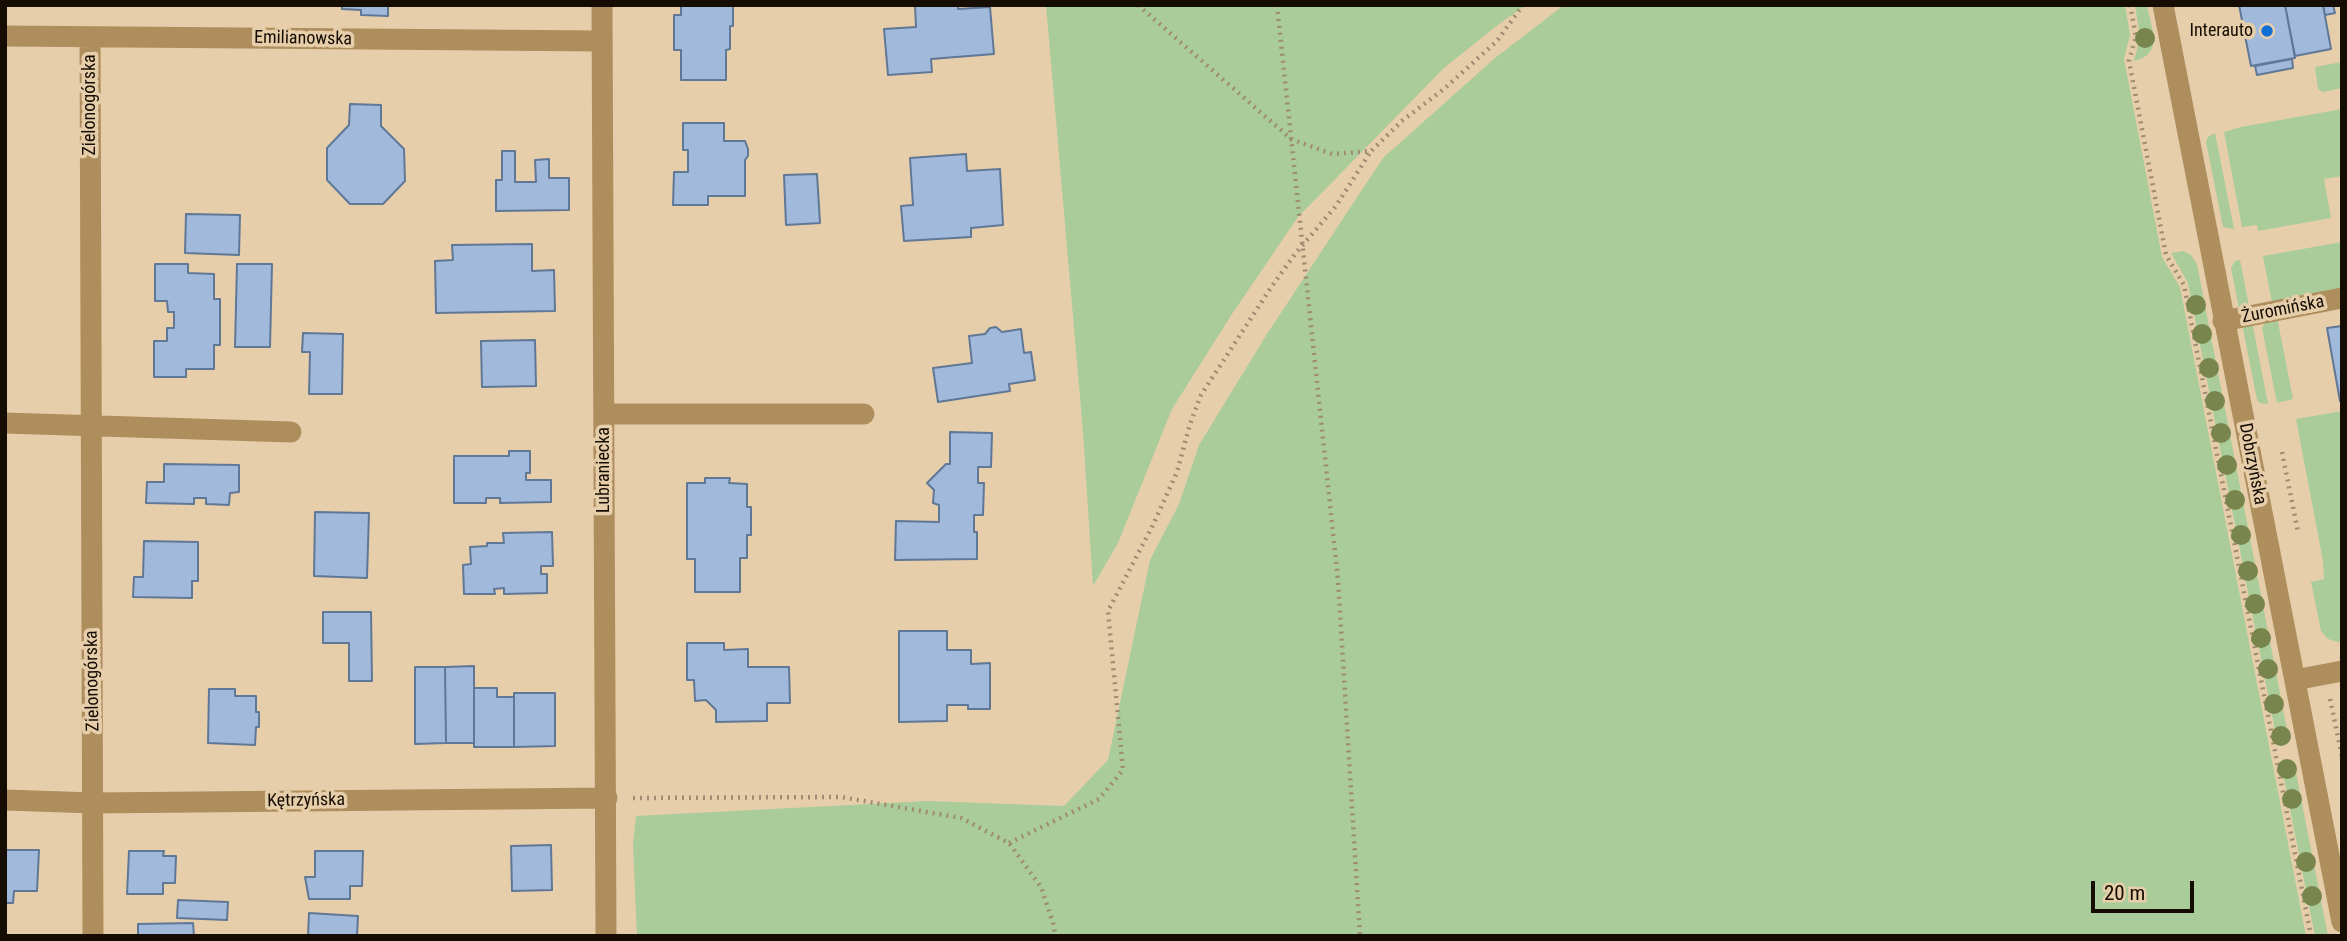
<!DOCTYPE html>
<html>
<head>
<meta charset="utf-8">
<style>
	body { margin:0 }
	#map { position:relative; width:2347px; height:941px; overflow:hidden; background:#e7ceab; font-family:"Roboto Condensed",sans-serif }
	canvas { display:block }
	.frame { position:absolute; inset:0; border:7px solid #150c02; pointer-events:none }
	.scale { position:absolute; left:2091px; top:881px; width:103px; height:32px; box-sizing:border-box; border:4px solid #150c02; border-top:0; padding-left:9px; font-size:21px; line-height:24px; white-space:nowrap; color:#150c02; -webkit-text-stroke:5px #e7ceab; paint-order:stroke }
</style>
</head>
<body>
<div id="map">
<canvas width="2347" height="941"></canvas>
<div class="frame"></div>
<div class="scale">20 m</div>
</div>
<script>
const ctx = document.querySelector('canvas').getContext('2d');
ctx.lineJoin = 'round';
function paint(path, color) { ctx.fillStyle = color; ctx.fill(path, 'evenodd'); }
function stroke(path, color, width, dash) { ctx.strokeStyle = color; ctx.lineWidth = width; ctx.lineCap = dash ? 'butt' : 'round'; ctx.setLineDash(dash || []); ctx.stroke(path); }
function write(font, color, halo, rows, align = 'center') {
  ctx.font = font + ' "Roboto Condensed",sans-serif'; ctx.lineWidth = 7; ctx.setLineDash([]); ctx.textBaseline = 'middle'; ctx.strokeStyle = halo; ctx.fillStyle = color; for (const [text, x, y, turn = 0] of rows) {
    ctx.save(); ctx.translate(x, y); ctx.rotate((+turn || 0) * Math.PI / 180); ctx.textAlign = isNaN(turn) ? turn : align; if (halo) ctx.strokeText(text, 0, 0); ctx.fillText(text, 0, 0); ctx.restore();
  }
}
const green = new Path2D(`
	M1046,5H1526L1499,24L1444,68L1298,217L1232,314L1172,409L1118,543L1093,586L1083,432Z
	M1564,5H2125L2130,35L2124,59L2162,257L2180,287L2306,936H637L633,844L636,816L928,801L1064,806L1108,760L1150,560L1179,504L1199,445L1267,334L1383,158L1495,58Z
	M2135,5H2147C2151,28 2165,54 2134,61L2140,37Z
	M2342,62V88L2323,92L2318,89L2315,67Z
	M2342,109V176L2324,179L2331,218L2258,231L2257,225L2242,227L2224,132L2241,127Z
	M2215,133L2234,229L2223,227L2206,142L2208,137Z
	M2342,242V290L2272,303L2263,256Z
	M2183,251L2191,255L2197,264L2289,740L2277,741L2188,283L2171,253Z
	M2240,260L2268,404L2260,403L2257,400L2231,268L2235,261Z
	M2277,317L2293,399L2277,403L2262,328L2268,319Z
	M2342,411V643L2328,639L2321,631L2311,582L2324,579L2323,561L2296,419Z
	M2292,761L2294,763L2328,936H2315L2281,763Z`);
const building = new Path2D(`
	M342,5H388V16L361,15V10L342,9Z
	M681,5H733V26H730V49L726,50V80H681V50H674V15H681Z
	M908,5H958V9L990,7L994,54L931,59L932,72L888,75L884,29L916,27L915,6Z
	M2239,5H2285L2295,58L2251,66Z
	M2285,5H2323L2331,49L2295,56Z
	M2323,5H2333L2335,13L2325,15Z
	M2292,59L2293,68L2257,75L2255,66Z
	M350,104L381,105V126L404,149L405,181L383,204H350L327,180V148L349,125Z
	M683,123H724V141H745L748,149V156L745,160V196H708V205H673L674,172H688V150H683Z
	M502,151H515V182H536L535,160L549,159V178H569V210L496,211V180H502Z
	M966,154L967,171L1000,169L1003,225L971,228V237L904,241L901,206L913,205L910,158Z
	M817,174L820,223L786,225L784,175Z
	M186,214L240,215L239,255L185,253Z
	M532,244V271L554,270L555,311L436,313L435,261L453,260L452,245Z
	M155,264H188V273L214,274V299H220V345H214V369H186V377H154V341H167V328H174V312H168L167,301H155Z
	M237,264H272L270,347H235Z
	M2342,326V400L2340,401L2327,328Z
	M996,327L1002,332L1021,329L1024,353L1031,352L1035,380L1009,384L1010,391L938,402L933,368L972,363L969,336L985,334L990,328Z
	M303,333L343,334L342,394H309L310,352H302Z
	M535,340L536,386L482,387L481,341Z
	M950,432L992,433L991,467H978V483H984L983,515H974V532H977V559L895,560L896,521L939,522V505L933,503L934,490L927,483L946,464H950Z
	M509,451H530V473H526V480H551V502L500,503V498H486V503H454V456H509Z
	M164,464L239,465V492L230,493L229,505L206,504V498H194V504L146,503L147,482H164Z
	M705,478H730L729,483L747,484V507H751V535H747V558H740V592H695V559H687V483H705Z
	M315,512L369,513L367,578L314,576Z
	M552,532L553,566H541V574H547V593L504,594V588L494,589L495,594H464L463,565L471,564L470,547L487,546V543H504L503,533Z
	M144,541L198,542V581H192V598L133,597L134,577H143Z
	M323,612H371L372,681H349V643H323Z
	M899,631H947V650H971V664L990,663V709H968V705H947V721L899,722Z
	M687,643H724V650L748,649V667H789L790,703H767V721L716,722V710L706,700L695,701L694,680H687Z
	M474,666V743H446L445,667Z
	M415,667H445L446,743L415,744Z
	M474,688H497V697H514V747H474Z
	M209,689H235V696H256V712H259V727H256L255,745L208,743Z
	M514,693H555V746L514,747Z
	M551,845L552,890L512,891L511,846Z
	M5,850H39L37,891H14L13,903H5Z
	M129,851H164L163,856H176L175,883H163V894H127Z
	M315,851H363L362,886H350V899H309L305,877H315Z
	M178,900L228,902L227,920L177,918Z
	M309,913L358,916L357,936H308Z
	M193,923L194,936H138V924Z`);
const path = new Path2D(`
	M1138,5L1291,139L1332,154L1371,151L1403,120L1444,89L1497,41L1523,5
	M1277,5L1338,580L1360,936
	M2130,5L2136,36L2129,61L2166,255L2184,285L2311,936
	M2282,452L2298,532
	M2330,699L2342,756
	M633,798L841,797L961,818L1009,843L1041,887L1054,926L1055,936
	M1009,843L1099,799L1123,770L1108,611L1153,525L1177,472L1190,424L1201,395L1272,286L1295,254L1336,206L1371,151`);
const minor = new Path2D(`
	M602,5L606,936
	M2163,5L2342,922
	M5,36L601,41
	M90,37L93,936
	M2223,321L2342,298
	M604,414H864
	M5,423L291,432
	M2295,680L2342,671
	M5,800L94,803L607,798`);
const trees = [
	[2145,38],
	[2196,305],
	[2202,334],
	[2209,368],
	[2215,401],
	[2221,433],
	[2227,465],
	[2235,500],
	[2241,535],
	[2248,571],
	[2255,604],
	[2261,638],
	[2268,669],
	[2274,704],
	[2281,736],
	[2287,769],
	[2292,799],
	[2306,862],
	[2312,896]
];
const markers = [
	[2267,31,7,"#126ed7"]
];
const poiNames = [
	["Interauto",2253,31]
];
const streetNames = [
	["Emilianowska",303,39,1],
	["Zielonogórska",90,105,-90],
	["Żuromińska",2283,310,-11],
	["Dobrzyńska",2252,464,79],
	["Lubraniecka",604,470,-90],
	["Zielonogórska",93,681,-91],
	["Kętrzyńska",306,801,-1]
];
paint(green, '#a9cc9a');
paint(building, '#a1badb');
stroke(building, '#607796', 2);
stroke(path, '#9f8b71', 4.5, [2, 5]);
stroke(minor, '#af8e5e', 21);
ctx.fillStyle = '#78854d';
for (const [x, y] of trees) { ctx.beginPath(); ctx.arc(x, y, 10, 0, 2 * Math.PI); ctx.fill(); }
for (const [x, y, r, color] of markers) { const dot = new Path2D(); dot.arc(x, y, r, 0, 2 * Math.PI); ctx.fillStyle = color; ctx.fill(dot); stroke(dot, '#e7ceab', 2.5); }
write('18px', '#150c02', '#e7ceab', poiNames, 'right');
write('18px', '#150c02', '#e7ceab', streetNames);
</script>
</body>
</html>
